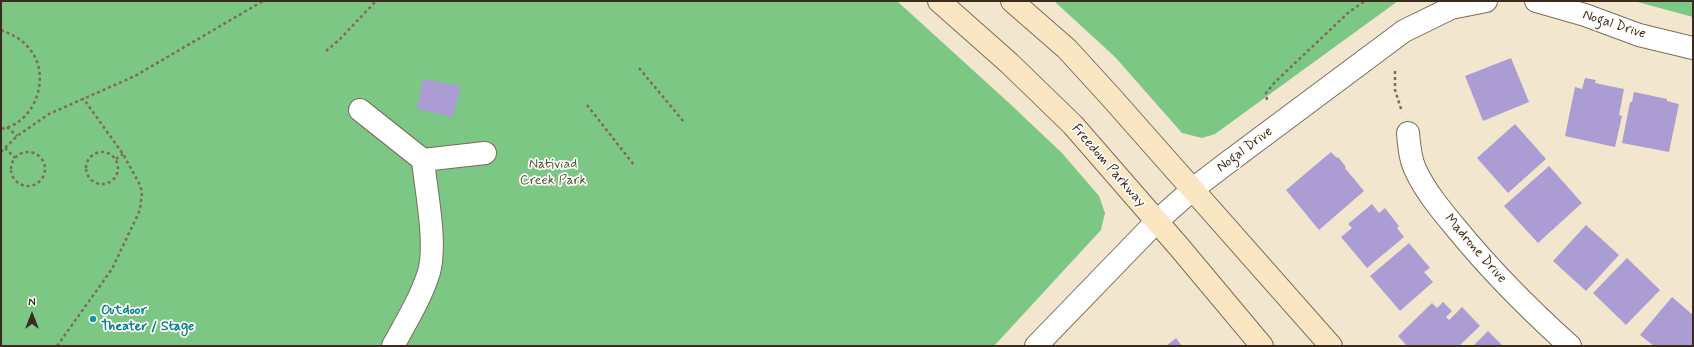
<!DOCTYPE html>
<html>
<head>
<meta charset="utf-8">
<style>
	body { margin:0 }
	#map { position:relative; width:1694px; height:347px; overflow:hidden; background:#f2e7ce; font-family:Mynerve,sans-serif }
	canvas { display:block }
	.frame { position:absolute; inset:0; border:2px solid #3b2a1e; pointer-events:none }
	.north { position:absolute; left:12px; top:295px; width:40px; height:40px; -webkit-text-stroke:3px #fdfcf7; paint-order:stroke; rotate:0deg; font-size:11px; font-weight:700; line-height:16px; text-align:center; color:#3b2a1e }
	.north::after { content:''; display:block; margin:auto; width:14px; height:18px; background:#3b2a1e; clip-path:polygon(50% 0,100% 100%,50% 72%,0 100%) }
</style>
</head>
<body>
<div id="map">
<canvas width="1694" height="347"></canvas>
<div class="frame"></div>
<div class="north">N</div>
</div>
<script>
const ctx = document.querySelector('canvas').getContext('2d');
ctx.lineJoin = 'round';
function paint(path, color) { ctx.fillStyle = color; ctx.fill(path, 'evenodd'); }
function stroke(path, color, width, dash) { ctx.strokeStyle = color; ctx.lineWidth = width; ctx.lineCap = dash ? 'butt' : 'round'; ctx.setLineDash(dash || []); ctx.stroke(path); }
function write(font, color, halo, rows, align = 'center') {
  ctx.font = font + ' Mynerve,sans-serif'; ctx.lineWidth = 3.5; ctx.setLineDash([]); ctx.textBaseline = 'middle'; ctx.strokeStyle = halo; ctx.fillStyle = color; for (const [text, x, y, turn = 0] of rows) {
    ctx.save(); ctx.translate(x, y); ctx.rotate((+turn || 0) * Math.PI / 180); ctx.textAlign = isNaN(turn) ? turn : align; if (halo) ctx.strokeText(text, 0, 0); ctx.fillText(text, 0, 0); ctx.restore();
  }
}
const green = new Path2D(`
	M1,1H897L1008,102L1062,153L1099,196L1105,213L1101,230L994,346H1Z
	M1054,1H1398L1215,134L1202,138L1182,133L1115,57Z
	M1634,1H1693V17Z`);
const building = new Path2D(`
	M1511,58L1529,102L1483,121L1465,76Z
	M1585,78L1596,80L1595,83L1624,89L1619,115L1622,116L1615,147L1565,136L1575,87L1582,89Z
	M423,79L461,86L453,117L417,109Z
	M1634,92L1667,99V101L1679,104L1669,152L1622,143L1630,102H1632Z
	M1515,124L1546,159L1508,193L1477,158Z
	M1331,152L1337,158L1338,157L1346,167L1345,168L1364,191L1319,230L1286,190Z
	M1549,166L1582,203L1538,243L1504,206Z
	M1372,204L1379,213L1385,208L1399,226L1397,228L1404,237L1367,268L1341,237L1352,228L1348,224Z
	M1586,225L1619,255L1586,291L1553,261Z
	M1409,243L1430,268L1424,272L1433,282L1400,311L1370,276Z
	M1627,258L1660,290L1626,325L1593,293Z
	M1672,297L1693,315V346H1654L1640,335Z
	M1443,302L1452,311L1446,317L1449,320L1462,307L1480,326L1459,346H1407L1398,336L1432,303L1437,308Z
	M1488,331L1503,346H1473Z
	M1176,338L1182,346H1166Z`);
const path = new Path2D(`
	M1,30C11,34 20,38 27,46C53,72 37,123 1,129
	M326,51L339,40L376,1
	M639,68L684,122
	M1395,71V90L1402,112
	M1267,100L1266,93L1275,82L1349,12L1365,1
	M587,105L634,165
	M7,127L17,136
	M5,148L15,158
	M86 168a16 16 0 1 1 32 0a16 16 0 1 1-32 0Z
	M1,152L17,136L49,114L135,76L263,1
	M11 169a17 17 0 1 1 34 0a17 17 0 1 1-34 0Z
	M116,159L123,154
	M57,346L112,269L140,210L142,192L140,185L123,154L83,98`);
const minor = new Path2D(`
	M1536,1L1585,15L1639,35L1693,48
	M360,110L423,160C426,191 437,243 429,272C421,298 406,322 393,346
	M1408,133C1409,145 1410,158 1415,169C1425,191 1441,210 1456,228C1491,271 1529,309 1570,346
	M423,160L485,153
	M1036,346L1157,221L1193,189L1227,163L1404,31L1451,8L1486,1`);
const secondary = new Path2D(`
	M939,1L1009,63L1073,125L1180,248L1262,346
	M1012,1L1067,49L1110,96L1331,346`);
const markers = [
	[93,319,4,"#0f9aa8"]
];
const streetNames = [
	["Nogal Drive",1614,25,18],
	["Nogal Drive",1245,150,-37],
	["Freedom Parkway",1108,166,49],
	["Madrone Drive",1475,249,49]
];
const parkNames = [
	["Nativiad",553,165],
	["Creek Park",553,181]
];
const cultureNames = [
	["Outdoor",101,311],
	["Theater / Stage",101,327]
];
paint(green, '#7dc785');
paint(building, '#ab9dd3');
stroke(minor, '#7b6c5c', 24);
stroke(secondary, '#7b6c5c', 24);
stroke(path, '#7b6c5c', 2.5, [3, 3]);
stroke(minor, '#fff', 22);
stroke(secondary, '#fbe6c4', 22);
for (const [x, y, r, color] of markers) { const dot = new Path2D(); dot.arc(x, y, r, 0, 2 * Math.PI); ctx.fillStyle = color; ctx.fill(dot); stroke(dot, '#fdfcf7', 1.5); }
write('14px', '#3b2a1e', '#fdfcf7', streetNames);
write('14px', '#4f593d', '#fdfcf7', parkNames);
write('bold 14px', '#0d838f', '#fdfcf7', cultureNames, 'left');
</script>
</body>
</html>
